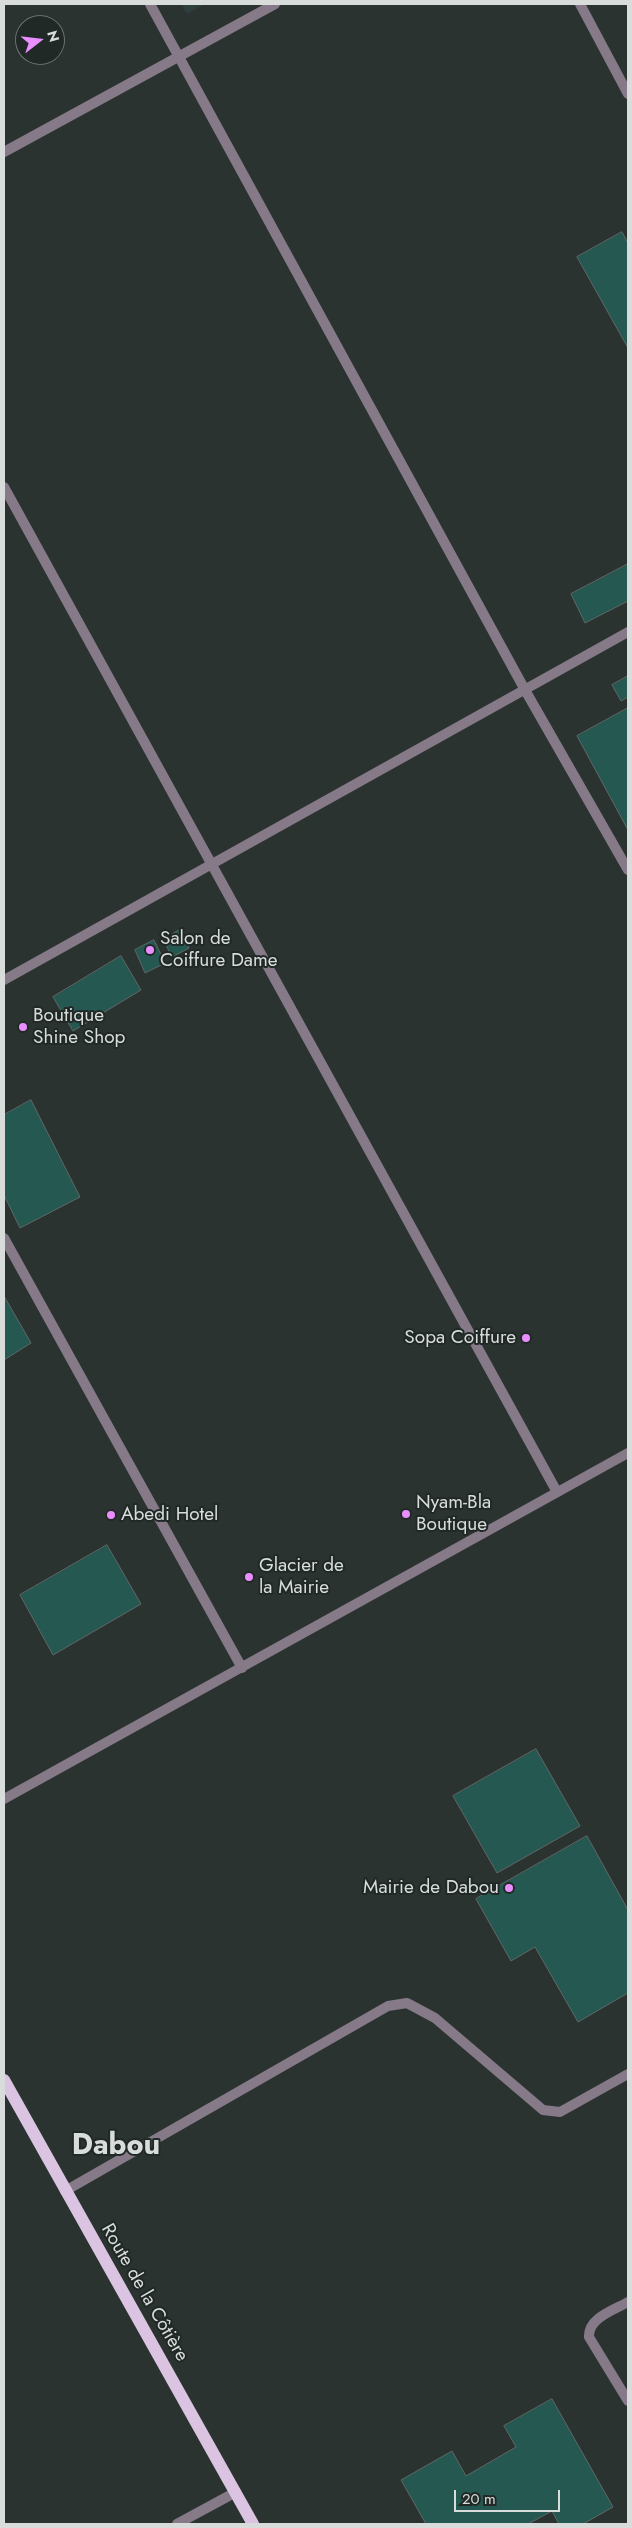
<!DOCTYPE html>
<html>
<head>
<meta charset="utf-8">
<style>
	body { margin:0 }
	#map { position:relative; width:632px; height:2528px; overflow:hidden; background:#2b3331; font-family:Jost,sans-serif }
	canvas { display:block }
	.frame { position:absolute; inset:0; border:5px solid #d8dddc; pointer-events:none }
	.north { position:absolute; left:15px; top:15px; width:50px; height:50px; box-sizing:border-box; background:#212927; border:1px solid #6a716f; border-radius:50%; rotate:74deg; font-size:14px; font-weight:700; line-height:20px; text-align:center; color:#d8dddc }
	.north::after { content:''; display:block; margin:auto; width:18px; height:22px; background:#e88eff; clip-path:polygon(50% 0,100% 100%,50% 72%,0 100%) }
	.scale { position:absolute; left:454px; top:2490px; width:106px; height:22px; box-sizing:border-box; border:2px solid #d8dddc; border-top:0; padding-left:6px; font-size:15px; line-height:18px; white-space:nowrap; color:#d8dddc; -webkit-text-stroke:4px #212927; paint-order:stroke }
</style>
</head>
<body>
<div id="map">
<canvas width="632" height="2528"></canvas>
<div class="frame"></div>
<div class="north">N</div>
<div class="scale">20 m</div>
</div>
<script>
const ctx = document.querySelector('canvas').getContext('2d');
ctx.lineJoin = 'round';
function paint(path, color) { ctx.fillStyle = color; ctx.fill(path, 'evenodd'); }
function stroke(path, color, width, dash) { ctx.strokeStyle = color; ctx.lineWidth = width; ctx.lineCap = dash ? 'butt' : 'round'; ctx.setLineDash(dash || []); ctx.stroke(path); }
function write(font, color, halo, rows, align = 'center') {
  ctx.font = font + ' Jost,sans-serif'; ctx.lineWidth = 4; ctx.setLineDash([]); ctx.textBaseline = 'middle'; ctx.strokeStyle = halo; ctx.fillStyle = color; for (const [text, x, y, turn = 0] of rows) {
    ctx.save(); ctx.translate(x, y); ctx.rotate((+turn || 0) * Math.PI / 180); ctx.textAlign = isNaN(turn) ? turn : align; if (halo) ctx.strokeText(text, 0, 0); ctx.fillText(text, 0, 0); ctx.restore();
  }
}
const built = new Path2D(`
	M181,4H205L187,14Z`);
const building = new Path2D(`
	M622,232L628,243V348L577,257Z
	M628,564V601L585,623L571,594Z
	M628,676V697L621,701L612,685Z
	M628,708V830L577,736Z
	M180,930L189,948L172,957L163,939Z
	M154,940L165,963L145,973L135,950Z
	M121,956L141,990L73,1031L53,997Z
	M31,1100L80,1197L20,1228L4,1195V1115Z
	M4,1296L31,1343L4,1360Z
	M107,1545L141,1604L53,1655L20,1595Z
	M536,1749L580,1826L497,1873L453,1796Z
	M587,1836L628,1910V1993L578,2022L535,1947L511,1961L476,1899Z
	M552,2399L613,2507L583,2524H559L552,2511L528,2524H426L401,2480L452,2451L466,2476L516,2447L504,2426Z`);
const lane = new Path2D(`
	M65,2191L388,2006L407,2003L435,2018L543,2110L560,2112L628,2074`);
const street = new Path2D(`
	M150,4L525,690L628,870
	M580,4L628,94
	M4,152L275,4
	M4,487L557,1492
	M4,980L628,632
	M4,1238L242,1668
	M4,1799L628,1453
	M628,2302C614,2310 588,2318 589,2337L628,2401
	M177,2524L236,2492`);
const primary = new Path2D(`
	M4,2080L253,2524`);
const markers = [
	[150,950,5,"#e88eff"],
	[23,1027,5,"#e88eff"],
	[526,1338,5,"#e88eff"],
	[406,1514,5,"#e88eff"],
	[111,1515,5,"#e88eff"],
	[249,1577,5,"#e88eff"],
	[509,1888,5,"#e88eff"]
];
const poiNames = [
	["Salon de",160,939],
	["Coiffure Dame",160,961],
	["Boutique",33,1016],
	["Shine Shop",33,1038],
	["Sopa Coiffure",516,1338,"right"],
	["Nyam-Bla",416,1503],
	["Boutique",416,1525],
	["Abedi Hotel",121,1515],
	["Glacier de",259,1566],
	["la Mairie",259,1588],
	["Mairie de Dabou",499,1888,"right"]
];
const streetNames = [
	["Route de la Côtière",144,2293,60]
];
const townNames = [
	["Dabou",116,2147]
];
paint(built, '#2e3e3c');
paint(building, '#255851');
stroke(building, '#5f6867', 1);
stroke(lane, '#867a88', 10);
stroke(street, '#867a88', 10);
stroke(primary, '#dbc4e1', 12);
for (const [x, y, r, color] of markers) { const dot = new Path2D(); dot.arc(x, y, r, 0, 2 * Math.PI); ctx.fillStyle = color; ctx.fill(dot); stroke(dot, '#212927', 2); }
write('19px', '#d8dddc', '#212927', poiNames, 'left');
write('19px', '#d8dddc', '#212927', streetNames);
write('bold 29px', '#d8dddc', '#212927', townNames);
</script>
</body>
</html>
